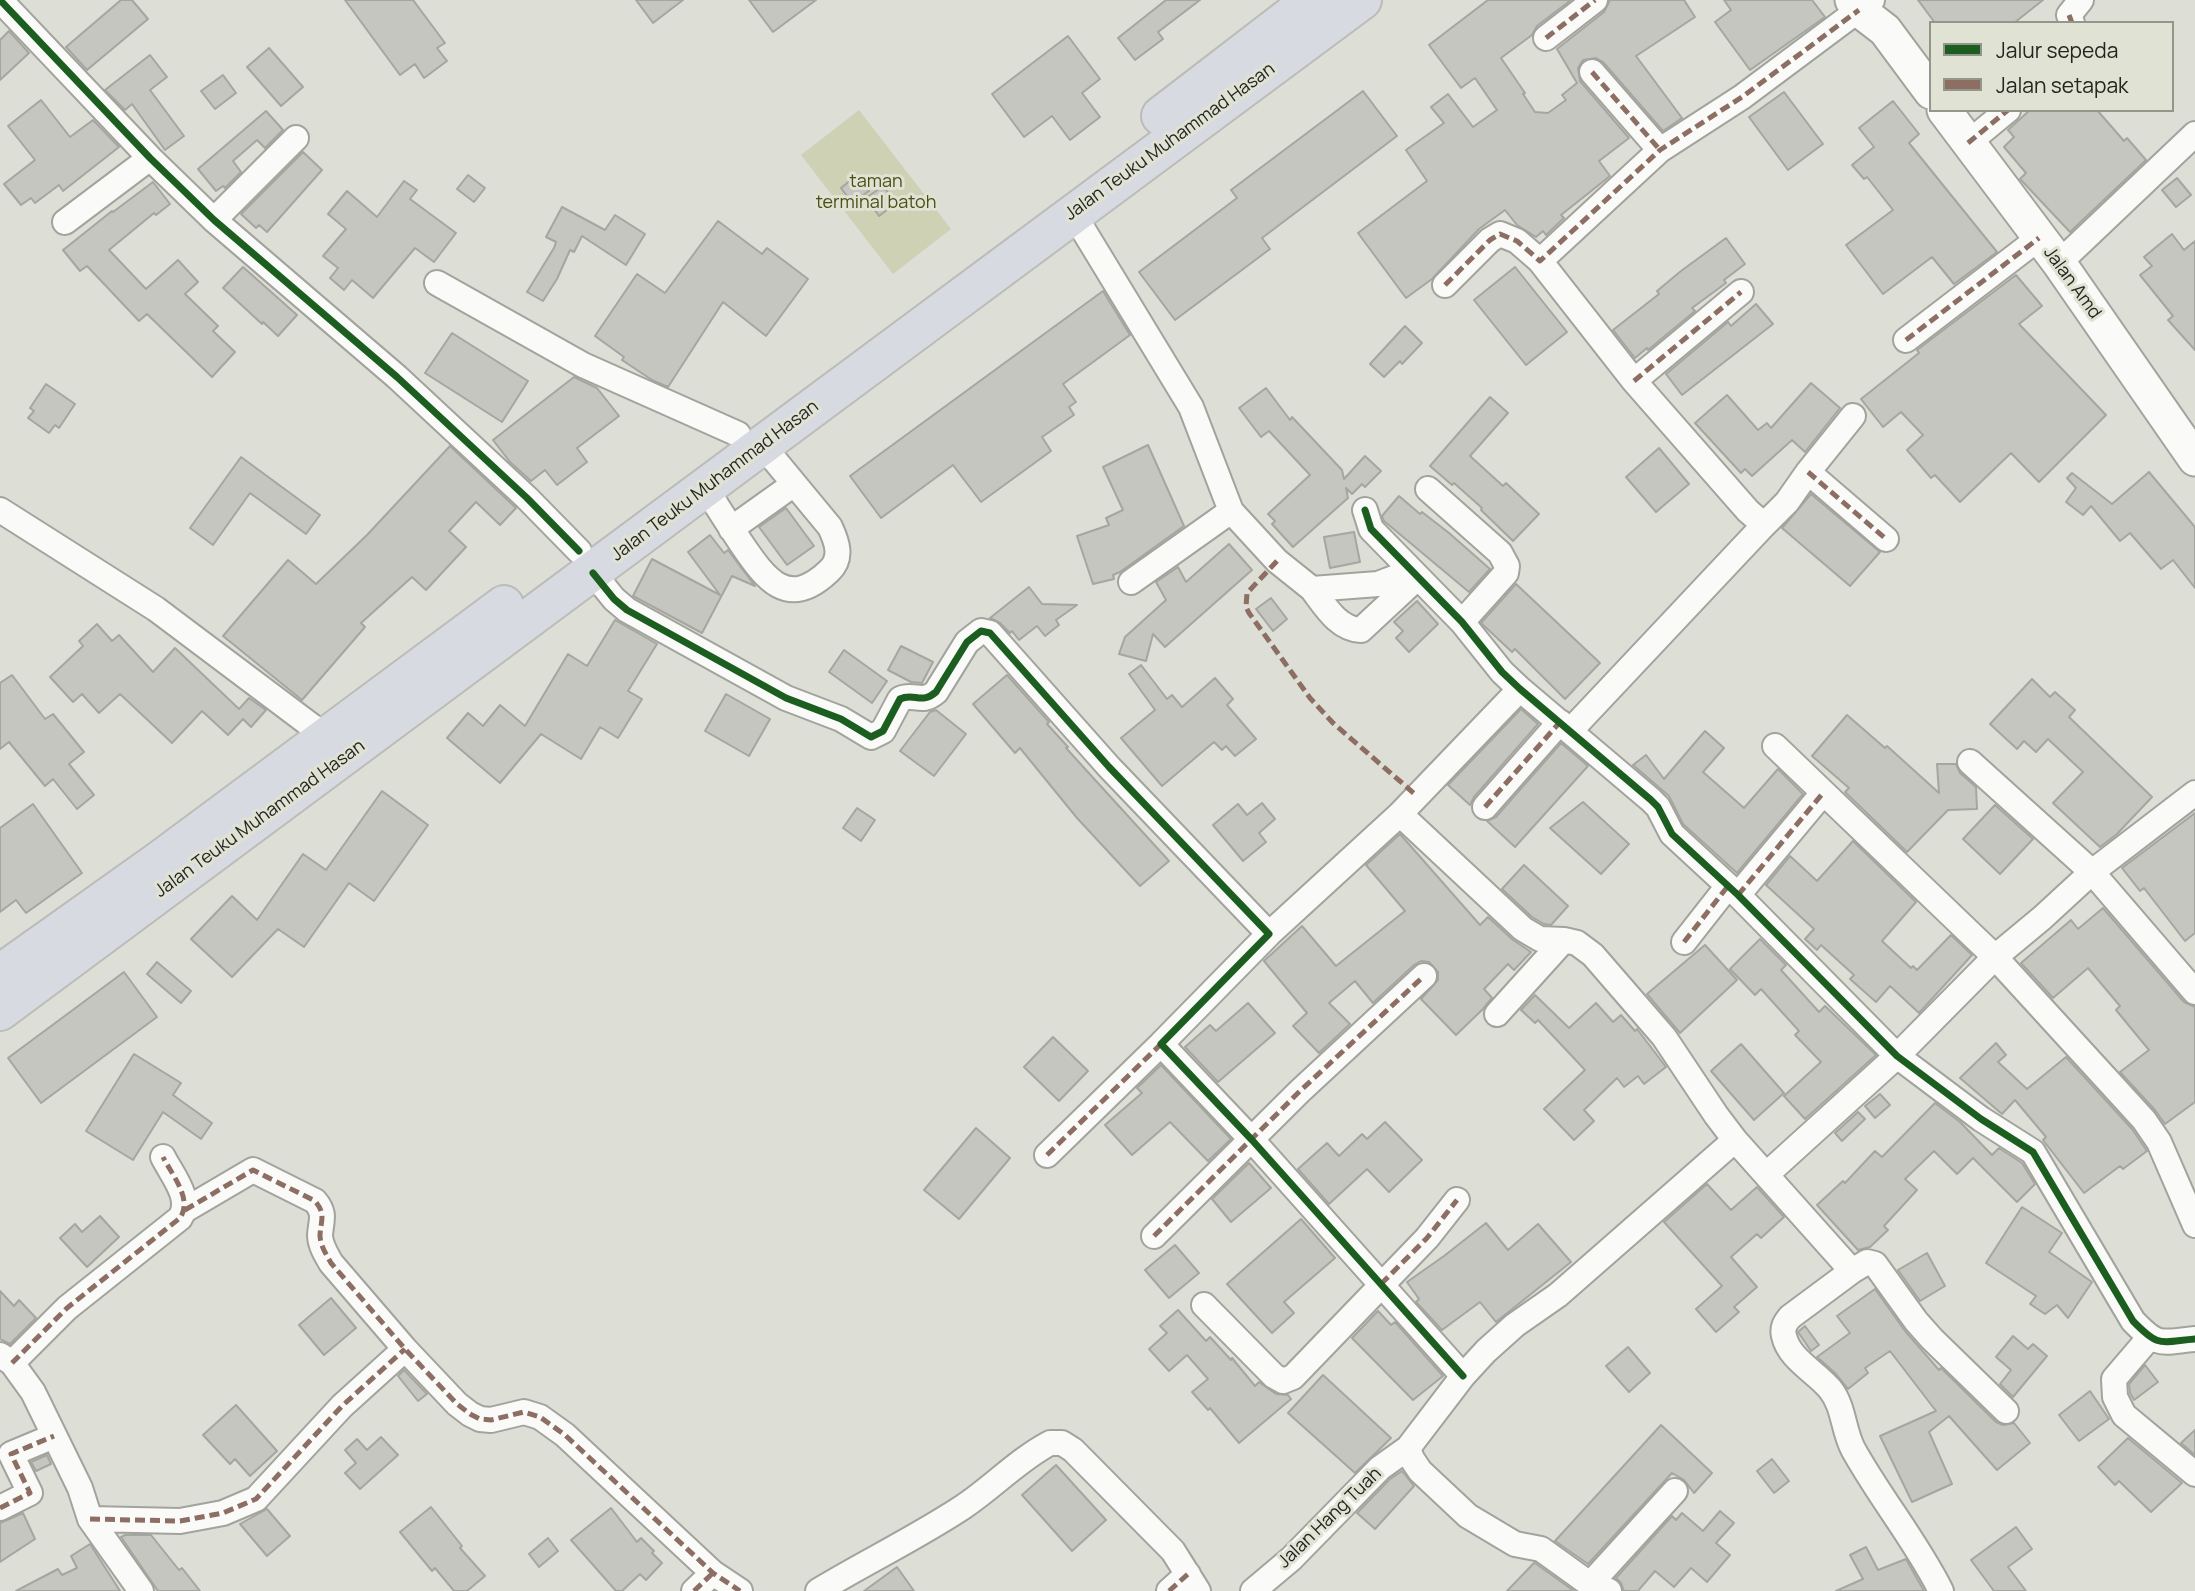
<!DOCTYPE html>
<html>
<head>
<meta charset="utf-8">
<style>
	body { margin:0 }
	#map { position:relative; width:2195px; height:1591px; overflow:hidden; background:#ddded6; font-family:Manrope,sans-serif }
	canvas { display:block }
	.legend { position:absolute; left:1929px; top:21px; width:245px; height:91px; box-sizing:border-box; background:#e0e2d3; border:2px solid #95968b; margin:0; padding:9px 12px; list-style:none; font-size:21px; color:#242520 }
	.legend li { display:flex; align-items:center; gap:14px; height:35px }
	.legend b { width:35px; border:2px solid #95968b }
</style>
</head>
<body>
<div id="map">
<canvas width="2195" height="1591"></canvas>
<ul class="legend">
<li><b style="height:9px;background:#1b5e20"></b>Jalur sepeda</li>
<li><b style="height:9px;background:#8d6e63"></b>Jalan setapak</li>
</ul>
</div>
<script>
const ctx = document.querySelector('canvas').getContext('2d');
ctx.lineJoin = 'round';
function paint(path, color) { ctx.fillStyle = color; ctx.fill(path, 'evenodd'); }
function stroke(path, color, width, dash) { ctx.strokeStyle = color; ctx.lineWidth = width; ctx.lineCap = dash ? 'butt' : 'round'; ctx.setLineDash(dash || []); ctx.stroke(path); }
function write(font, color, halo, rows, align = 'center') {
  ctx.font = font + ' Manrope,sans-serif'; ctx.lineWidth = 6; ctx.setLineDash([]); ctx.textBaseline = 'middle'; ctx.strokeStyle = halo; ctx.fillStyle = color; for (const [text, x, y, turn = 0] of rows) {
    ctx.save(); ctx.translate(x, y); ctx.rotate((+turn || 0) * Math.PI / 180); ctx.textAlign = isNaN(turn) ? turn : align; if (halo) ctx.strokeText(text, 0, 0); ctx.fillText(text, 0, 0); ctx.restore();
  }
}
const green = new Path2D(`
	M859,110L951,229L893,274L801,155Z`);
const building = new Path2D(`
	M121,0H132L148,19L87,70L66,47Z
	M345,0H413L445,43L437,48L447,61L424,78L415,64L400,75Z
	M636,0H683L653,23Z
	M749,0H816L773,32Z
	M1166,0H1200L1158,32L1163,39L1135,60L1118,38Z
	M1488,0H1571L1537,26L1532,35L1501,58L1525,93L1523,94L1535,112L1548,113L1566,100L1562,95L1577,83L1557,49L1604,12L1610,0H1684L1695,17L1636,56L1682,118L1663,131L1603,62L1596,58L1583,60L1578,68L1580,81L1629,138L1599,161L1610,176L1561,215L1564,218L1546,235L1543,231L1536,237L1517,225L1505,210L1479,229L1432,279L1406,298L1358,233L1427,181L1406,150L1444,123L1431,107L1448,94L1473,127L1497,110L1475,78L1461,88L1429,45Z
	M1724,0H1812L1825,17L1750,70L1715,22L1731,10Z
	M1918,0H2043L2014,23H1935Z
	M9,31L29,53L0,80V40Z
	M1068,36L1100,79L1082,93L1100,117L1070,140L1052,116L1024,137L992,94Z
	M269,48L303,87L281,106L247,67Z
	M150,55L167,77L150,90L184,136L165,150L132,104L125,110L105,90Z
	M223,75L236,93L215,109L201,91Z
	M1363,91L1397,136L1262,238L1270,249L1175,320L1139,272L1237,198L1231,190Z
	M1784,92L1823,144L1788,170L1749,117Z
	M41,100L70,137L93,120L119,147L63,191L59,185L35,203L31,198L21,205L4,184L35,160L8,126Z
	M1893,101L1919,134L1909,143L1997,252L1954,284L1932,257L1883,294L1846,245L1893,210L1867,177L1864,179L1852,165L1874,147L1859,128Z
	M2030,110H2097L2124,141L2127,138L2146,160L2070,232L2022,181L2020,179L2026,173L2004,147L2014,137L2008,130Z
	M266,111L283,130L265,148L257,140L233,161L241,172L225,188L223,186L216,191L198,169Z
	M303,152L322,170L267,232L259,225L256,228L241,214Z
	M468,175L485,188L474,202L457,189Z
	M857,175L869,191L852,203L841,188Z
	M2177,178L2191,195L2176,207L2162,190Z
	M404,181L417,190L410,199L456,233L434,262L415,248L373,298L352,280L344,290L330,278L338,268L323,256L346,229L328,214L347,191L377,217Z
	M153,182L170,204L156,215L154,213L109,250L146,289L178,260L198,282L185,294L218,326L213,331L235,352L212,377L147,314L139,321L87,266L80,271L63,250L112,211L113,212Z
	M883,186L896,203L879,216L866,198Z
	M562,207L605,230L615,215L645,234L626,265L582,236L574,252L570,250L557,279L543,301L527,292L554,248L556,242L546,237Z
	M718,221L762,254L767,248L808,279L766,336L723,302L668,387L652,380L622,360L624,357L595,336L637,274L665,293Z
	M2172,234L2184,250L2195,241V350L2168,320L2173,316L2140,275L2152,266L2144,257Z
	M1726,238L1745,264L1724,280L1726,283L1692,308L1695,311L1648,350L1647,348L1635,358L1613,330L1659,294L1657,291L1681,271Z
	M243,267L297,315L278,336L263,322L262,324L223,288Z
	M1515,267L1567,332L1526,365L1474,300Z
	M2016,275L2042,306L2019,324L2106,415L2039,482L2011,453L1960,502L1935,475L1931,478L1907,450L1923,435L1901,412L1883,427L1861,399L1919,353L1917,350Z
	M1103,291L1130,335L1063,384L1076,402L1069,407L1074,415L1042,437L1051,451L981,502L953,465L881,518L850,476Z
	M1756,304L1773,324L1682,395L1666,374L1728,322L1731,326Z
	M1405,326L1422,343L1402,364L1400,361L1384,377L1370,364Z
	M452,333L528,381L502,422L425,373Z
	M574,377L597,388L619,416L577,448L587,462L557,485L545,470L531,481L510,462L493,440Z
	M1811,383L1840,408L1805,452L1792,440L1752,476L1745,469L1741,473L1695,423L1727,395L1758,430L1767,423L1771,428Z
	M46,384L75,404L59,428L55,425L49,433L28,418L34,411L30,408Z
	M1266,388L1290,420L1292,417L1342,470L1344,479L1365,456L1381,471L1365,487L1362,484L1352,494L1346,488L1348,498L1293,547L1272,524L1275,521L1268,514L1310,475L1269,431L1261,437L1239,408Z
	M1490,397L1508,413L1470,456L1503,486L1506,483L1539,514L1513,541L1481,510L1482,508L1454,483L1452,485L1430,466Z
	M1148,445L1184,526L1120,572L1113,575L1114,579L1093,584L1077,536L1109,525L1106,518L1123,510L1103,467Z
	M450,446L516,508L500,525L476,502L449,531L466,547L426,590L412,577L361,623L365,627L302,700L223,636L288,560L316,584L367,535Z
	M1659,448L1689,484L1656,512L1626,477Z
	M241,457L320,515L306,534L250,493L213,545L190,528Z
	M2149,472L2195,527V588L2173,560L2161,569L2130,533L2120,541L2091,506L2083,515L2066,502L2076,488L2067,478L2072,473L2112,504Z
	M1811,494L1880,552L1850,586L1782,528Z
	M1399,496L1420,514L1422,512L1449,533L1490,569L1469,592L1384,521L1382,516Z
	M786,508L814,546L787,565L759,527Z
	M1354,532L1360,562L1330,568L1324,537Z
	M710,535L724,553L728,550L755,586L732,576L702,633L633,596L652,559L720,595L688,552Z
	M1229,544L1252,570L1165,647L1153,634L1146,661L1119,654L1125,637L1166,600L1156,582L1178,567L1186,582Z
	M1516,584L1600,663L1565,699L1515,649L1512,652L1481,623Z
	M1029,587L1042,604L1077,605L1056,620L1059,625L1045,636L1037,626L1019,640L1012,631L1010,633L1000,623L990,618Z
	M1271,598L1287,619L1273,631L1256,609Z
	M1417,601L1438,624L1409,652L1396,638L1403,631L1394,622Z
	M615,620L657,644L628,691L642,699L618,738L600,727L581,759L541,734L500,783L447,738L468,713L483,726L500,705L525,726L568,654L587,666Z
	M97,624L112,641L119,635L153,672L175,648L239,709L249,698L266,710L251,727L243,719L228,735L202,711L172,743L120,694L99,713L82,694L73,702L50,677L83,646L79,641Z
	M901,646L933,662L922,683L911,682L888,670Z
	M844,650L887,681L872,703L829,672Z
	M1141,665L1167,699L1172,695L1182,707L1215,678L1233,699L1227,705L1256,739L1235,756L1226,746L1222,750L1214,742L1162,786L1121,738L1155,710L1129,674Z
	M12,675L45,719L53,714L84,752L69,764L94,795L77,809L53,779L45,786L9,742L0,749V683Z
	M1007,675L1049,722L1047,724L1068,747L1066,748L1169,861L1140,886L1077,818L1020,748L1015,753L973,704Z
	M2032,679L2050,697L2055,692L2075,710L2069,717L2152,797L2117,834L2100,847L2053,803L2083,772L2048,739L2036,752L2024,741L2017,749L1990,724Z
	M726,694L770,719L749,756L705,731Z
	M1521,709L1538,724L1474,797L1470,805L1448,785Z
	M936,710L966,734L934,776L900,751L930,712Z
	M1847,715L1885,748L1887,746L1939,793L1937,764H1956L1960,773L1976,787L1977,809L1948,810L1907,852L1845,792L1849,788L1812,756Z
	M1705,731L1724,748L1703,772L1744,808L1778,769L1803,794L1737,873L1683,824L1669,796L1633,765L1646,755L1664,779Z
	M1561,743L1588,766L1515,847L1487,821L1496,817Z
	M382,791L428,825L374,901L349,883L304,947L278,929L232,977L191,939L232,896L257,920L303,854L326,870Z
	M1583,802L1629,844L1601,874L1550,828Z
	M1262,803L1275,819L1259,833L1266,842L1243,861L1213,825L1238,804L1247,815Z
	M33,804L82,873L26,913L16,900L0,912V828Z
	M1995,805L2033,839L2000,874L1963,839Z
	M857,808L875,820L861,841L843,828Z
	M2195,813V933L2185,941L2144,888L2140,891L2122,868Z
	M1400,834L1480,925L1488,917L1513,940L1531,952L1514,970L1508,964L1484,989L1492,998L1483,1009L1456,1035L1421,999L1438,980V972L1429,962L1421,961L1414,965L1373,1003L1355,981L1329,1003L1350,1024L1319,1053L1293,1026L1307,1013L1264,961L1302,926L1336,966L1405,911L1366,865Z
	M1853,841L1916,902L1882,941L1911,968L1913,966L1917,970L1951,935L1972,955L1919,1013L1890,986L1876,1002L1850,979L1854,975L1821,945L1817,950L1805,939L1814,929L1766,885L1790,856L1817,881Z
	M1524,865L1568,906L1551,925L1544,924L1532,917L1502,889Z
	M2103,908L2184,1002L2195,1007V1102L2165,1124L2155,1110L2120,1072L2149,1050L2116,1010L2120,1006L2088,968L2053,998L2021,963L2071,920L2078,929Z
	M1760,939L1786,965L1781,970L1819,1012L1825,1006L1876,1055L1805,1119L1784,1096L1821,1062L1795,1035L1799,1031L1761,989L1755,995L1730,969Z
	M1705,945L1737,980L1680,1033L1647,994Z
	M157,962L191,991L181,1003L147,974Z
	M124,972L157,1017L41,1103L8,1058Z
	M1535,995L1569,1028L1596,1003L1613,1022L1621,1015L1635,1031L1637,1029L1666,1067L1644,1084L1638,1076L1624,1087L1617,1078L1584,1110L1594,1121L1574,1140L1544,1109L1585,1070L1538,1020L1535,1023L1521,1010Z
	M1248,1003L1275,1033L1218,1082L1185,1047L1210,1025L1216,1031Z
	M1053,1037L1088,1071L1059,1101L1024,1067Z
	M1996,1043L2006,1055L1998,1062L2027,1089L2066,1057L2132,1129L2147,1151L2123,1169L2120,1166L2084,1193L2043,1140L2046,1137L2015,1100L2002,1114L1960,1078Z
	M1741,1044L1784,1093L1754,1120L1711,1071Z
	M134,1054L181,1083L173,1095L212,1123L201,1139L163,1112L133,1160L86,1131Z
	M1161,1065L1231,1139L1208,1161L1170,1122L1132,1155L1105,1125L1142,1093L1137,1088Z
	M1880,1094L1890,1105L1875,1118L1865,1106Z
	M1935,1103L1960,1122L1992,1155L1999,1148L2022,1163L2035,1184L2017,1202L1973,1158L1957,1174L1934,1151L1905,1179L1917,1190L1884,1226L1888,1230L1870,1247L1858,1250L1817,1205L1843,1181L1845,1183L1875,1151L1882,1157Z
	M1858,1112L1865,1119L1842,1141L1835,1133Z
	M1385,1122L1422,1160L1389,1192L1367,1169L1329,1204L1298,1169L1327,1143L1339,1156L1362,1134L1367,1139Z
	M976,1128L1010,1158L959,1219L924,1190Z
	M1249,1163L1271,1188L1231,1222L1212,1199Z
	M1707,1184L1731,1210L1757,1187L1784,1217L1761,1238L1757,1234L1731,1257L1757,1287L1734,1307L1739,1312L1716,1332L1696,1309L1722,1286L1664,1222Z
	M2022,1207L2062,1233L2049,1252L2092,1282L2068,1318L2057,1305L2045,1314L2030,1304L2036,1296L1986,1263Z
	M100,1216L119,1237L87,1267L60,1238L75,1224L82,1232Z
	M1301,1219L1335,1258L1284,1302L1294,1313L1272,1333L1227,1284Z
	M1486,1223L1508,1250L1538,1224L1571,1262L1496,1322L1480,1302L1442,1330L1416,1302L1419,1299L1407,1282L1444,1256Z
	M1175,1245L1199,1273L1169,1298L1145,1270Z
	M1927,1253L1945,1286L1920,1301L1898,1270Z
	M1875,1289L1905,1331L1939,1370L1941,1368L1996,1422L2003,1425L2014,1423L2030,1443L1997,1470L1949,1416L1929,1432L1952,1484L1912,1502L1880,1436L1936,1411L1890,1351L1865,1368L1868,1373L1848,1389L1835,1373L1817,1357L1850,1333L1837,1316Z
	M0,1291L14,1306L19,1300L36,1318L10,1344L0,1339Z
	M331,1298L356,1328L324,1355L299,1325Z
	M1178,1310L1206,1341L1210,1337L1231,1360L1232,1358L1255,1386L1259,1382L1276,1394L1288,1395L1291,1399L1239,1443L1210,1408L1208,1410L1192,1392L1208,1379L1187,1355L1169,1371L1149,1349L1167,1333L1160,1326Z
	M1378,1311L1391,1325L1395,1322L1443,1376L1413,1400L1352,1338Z
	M1805,1326L1819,1345L1811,1351L1798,1332Z
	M2013,1336L2028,1349L2033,1344L2047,1356L2013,1397L2000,1384L2011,1370L1996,1357Z
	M1628,1347L1650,1373L1629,1392L1606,1366Z
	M2145,1365L2158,1382L2134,1400L2130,1393L2129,1384Z
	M404,1370L427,1394L418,1401L398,1376Z
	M1323,1375L1391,1438L1355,1473L1288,1413Z
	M2090,1391L2109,1419L2079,1441L2059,1415Z
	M236,1405L277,1451L250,1476L235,1459L230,1464L203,1435Z
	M1661,1425L1712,1473L1694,1493L1684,1480L1672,1473L1588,1564L1555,1541Z
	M2195,1430V1455L2181,1443Z
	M381,1437L398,1455L360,1489L345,1473L356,1463L345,1450L357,1439L367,1450Z
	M2128,1438L2182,1483L2151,1512L2119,1481L2115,1485L2098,1467Z
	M47,1455L51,1464L36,1471L31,1462Z
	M1772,1459L1789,1481L1774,1493L1757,1471Z
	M1056,1465L1106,1520L1072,1551L1022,1495Z
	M1402,1471L1414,1486L1375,1529L1357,1513L1390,1479Z
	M431,1507L462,1546L460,1548L485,1576L467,1591H454L435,1568L432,1571L400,1532Z
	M611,1508L637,1542L641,1538L654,1551L652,1553L662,1563L646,1580L640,1574L622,1591H616L571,1540Z
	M267,1509L290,1536L267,1556L240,1524Z
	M1720,1511L1734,1523L1716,1543L1730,1555L1707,1582L1691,1568L1674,1587L1655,1571L1638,1591H1624L1621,1583L1616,1578L1672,1516L1676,1520L1682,1513L1703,1531Z
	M23,1513L35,1539L0,1562V1523Z
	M2016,1527L2032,1549L2008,1567L2026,1591H1994L1971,1560Z
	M125,1535H151L179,1570L182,1568L200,1591H158L121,1537Z
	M548,1538L558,1551L539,1567L529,1554Z
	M90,1544L120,1591H16L58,1569L62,1575L77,1568L71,1556Z
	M1866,1547L1878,1570L1906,1559L1924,1591H1836L1863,1579L1850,1555Z
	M1534,1563H1535L1574,1591H1507Z
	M897,1567L914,1591H864Z`);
const street = new Path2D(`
	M0,0L150,158L214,220L397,377L527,498L579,551
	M2072,23L2069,15L2081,0
	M1546,38L1595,0
	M1592,72L1660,150
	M1968,143L2008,110
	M1073,213L1191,407L1231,511L1277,561L1312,589L1378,584L1412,571
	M214,220L296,138
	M65,222L150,158
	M1540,261L1634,381L1748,511L1764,525L1787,502L1808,472L1853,416
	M2059,263L2195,134
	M437,283L583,365L738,434
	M1445,285L1490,240L1500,234L1517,241L1540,261L1660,150L1742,97L1872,0
	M1906,340L2039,238
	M1634,381L1741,292
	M1808,472L1886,539
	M706,488C717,507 729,525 741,543C766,580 788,610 829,571C843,558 837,542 830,527L763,446
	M1428,489L1500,553L1507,566L1506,573L1462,622
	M0,510L156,609L325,736
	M1365,510L1371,529L1462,622L1502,672L1520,689L1651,800L1658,807L1672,834L1738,895L1897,1056L1981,1119L2033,1152L2133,1321C2159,1348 2160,1342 2195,1339
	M731,529L794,484
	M593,573L614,599L627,610L786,698L841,719L871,737L883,731L900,699C914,692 921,705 936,692L967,642L981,631L990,633L1109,767L1269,934L1161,1044L1252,1140L1463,1376
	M1131,582L1231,511
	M1312,589C1325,606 1338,629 1361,630L1418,577
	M1571,730L1764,525
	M1775,746L1995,957L2144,1120L2159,1142L2195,1225
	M1970,762L2092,872L2195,992
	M1485,807L1560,722
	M1400,814L1523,929L1540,939L1564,940L1577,943L1593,955L1664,1037L1716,1115L1735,1140L1852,1271L1790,1317C1785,1323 1782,1328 1784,1336C1789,1359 1816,1372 1830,1389C1844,1406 1843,1430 1853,1449C1880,1498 1916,1541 1941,1591
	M1738,895L1823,793
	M1269,934L1400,814L1520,689
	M1684,942L1728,886
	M1497,1014L1564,940
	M1047,1155L1161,1044
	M1767,1174L1897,1056L1995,957L2042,918L2092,872L2195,793
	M185,1210L253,1170L315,1201C326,1214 321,1220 320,1235C320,1245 326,1254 331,1263L405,1349L457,1404L470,1414L480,1419L491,1420L524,1412L540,1417L565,1435L713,1573L740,1591
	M1154,1236L1300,1091L1424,976
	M1852,1271L1867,1262L1875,1264L1916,1321L1932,1339L2006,1411
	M1204,1305L1274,1376L1283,1381L1293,1377L1427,1238L1457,1200
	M2149,1338L2114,1379L2115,1397L2124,1415L2195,1474
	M0,1355L12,1363L33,1392L80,1488L90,1519L141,1591
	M12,1363L67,1308L180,1218C193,1199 172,1175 163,1157
	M0,1508L30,1493L11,1454L54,1436
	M90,1519L180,1521L223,1513L256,1499L342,1406L405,1349
	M1592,1582L1675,1491
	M694,1591L713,1573
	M818,1591C866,1562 916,1538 963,1507C993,1487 1018,1460 1050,1443H1062L1073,1450L1173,1551L1198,1591
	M1169,1591L1188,1574
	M1253,1591L1291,1559L1380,1468L1408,1448
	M1609,1591L1584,1580L1541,1549L1515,1544L1468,1516L1420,1471L1412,1459L1408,1448L1463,1376L1486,1351L1515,1325L1558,1295L1735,1140`);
const secondary = new Path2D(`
	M1852,0L1859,10L1885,30L1931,92
	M1944,110L2059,263L2195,459`);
const highway = new Path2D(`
	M1161,116L1312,0
	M0,974L159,861L504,605
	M0,1011L1362,0`);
const quiet = new Path2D(`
	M2069,15L2072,23
	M1546,38L1595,0
	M1592,72L1660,150
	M1968,143L2008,110
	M1445,285L1490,240L1500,234L1517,241L1540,261L1660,150L1742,97L1859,10
	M1906,340L2039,238
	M1634,381L1741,292
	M1808,472L1886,539
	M1277,561L1247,593L1246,607L1249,613L1310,698L1333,723L1417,796
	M1485,807L1560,722
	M1738,895L1823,793
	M1684,942L1728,886
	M1047,1155L1161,1044
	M185,1210L253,1170L315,1201C326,1214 321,1220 320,1235C320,1245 326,1254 331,1263L405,1349L457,1404L470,1414L480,1419L491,1420L524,1412L540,1417L565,1435L713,1573L740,1591
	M1154,1236L1300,1091L1424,976
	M1381,1284L1427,1238L1457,1200
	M12,1363L67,1308L180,1218C193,1199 172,1175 163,1157
	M0,1508L30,1493L11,1454L54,1436
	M90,1519L180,1521L223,1513L256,1499L342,1406L405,1349
	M694,1591L713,1573
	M1169,1591L1188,1574`);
const cycleway = new Path2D(`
	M0,0L150,158L214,220L397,377L527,498L579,551
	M1365,510L1371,529L1462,622L1502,672L1520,689L1651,800L1658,807L1672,834L1738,895L1897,1056L1981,1119L2033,1152L2133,1321C2159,1348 2160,1342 2195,1339
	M593,573L614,599L627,610L786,698L841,719L871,737L883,731L900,699C914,692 921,705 936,692L967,642L981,631L990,633L1109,767L1269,934L1161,1044L1252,1140L1463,1376`);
const streetNames = [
	["Jalan Teuku Muhammad Hasan",1170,142,-36],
	["Jalan Amd",2072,283,54],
	["Jalan Teuku Muhammad Hasan",715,481,-37],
	["Jalan Teuku Muhammad Hasan",260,819,-36],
	["Jalan Hang Tuah",1330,1518,-44]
];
const parkNames = [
	["taman",876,182],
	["terminal batoh",876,203]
];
paint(green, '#ced1b3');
paint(building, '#c5c6bf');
stroke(building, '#a6a6a1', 2);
stroke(street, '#a3a39d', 28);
stroke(secondary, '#a3a39d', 37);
stroke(highway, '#bbbbb8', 42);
stroke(street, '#fafaf9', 24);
stroke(secondary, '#fafaf9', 33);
stroke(highway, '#d8dae1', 38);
stroke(quiet, '#8d6e63', 5, [10, 5]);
stroke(cycleway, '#1b5e20', 7);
write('18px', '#242520', '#e0e2d3', streetNames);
write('18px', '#4b4f15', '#e0e2d3', parkNames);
</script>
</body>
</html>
